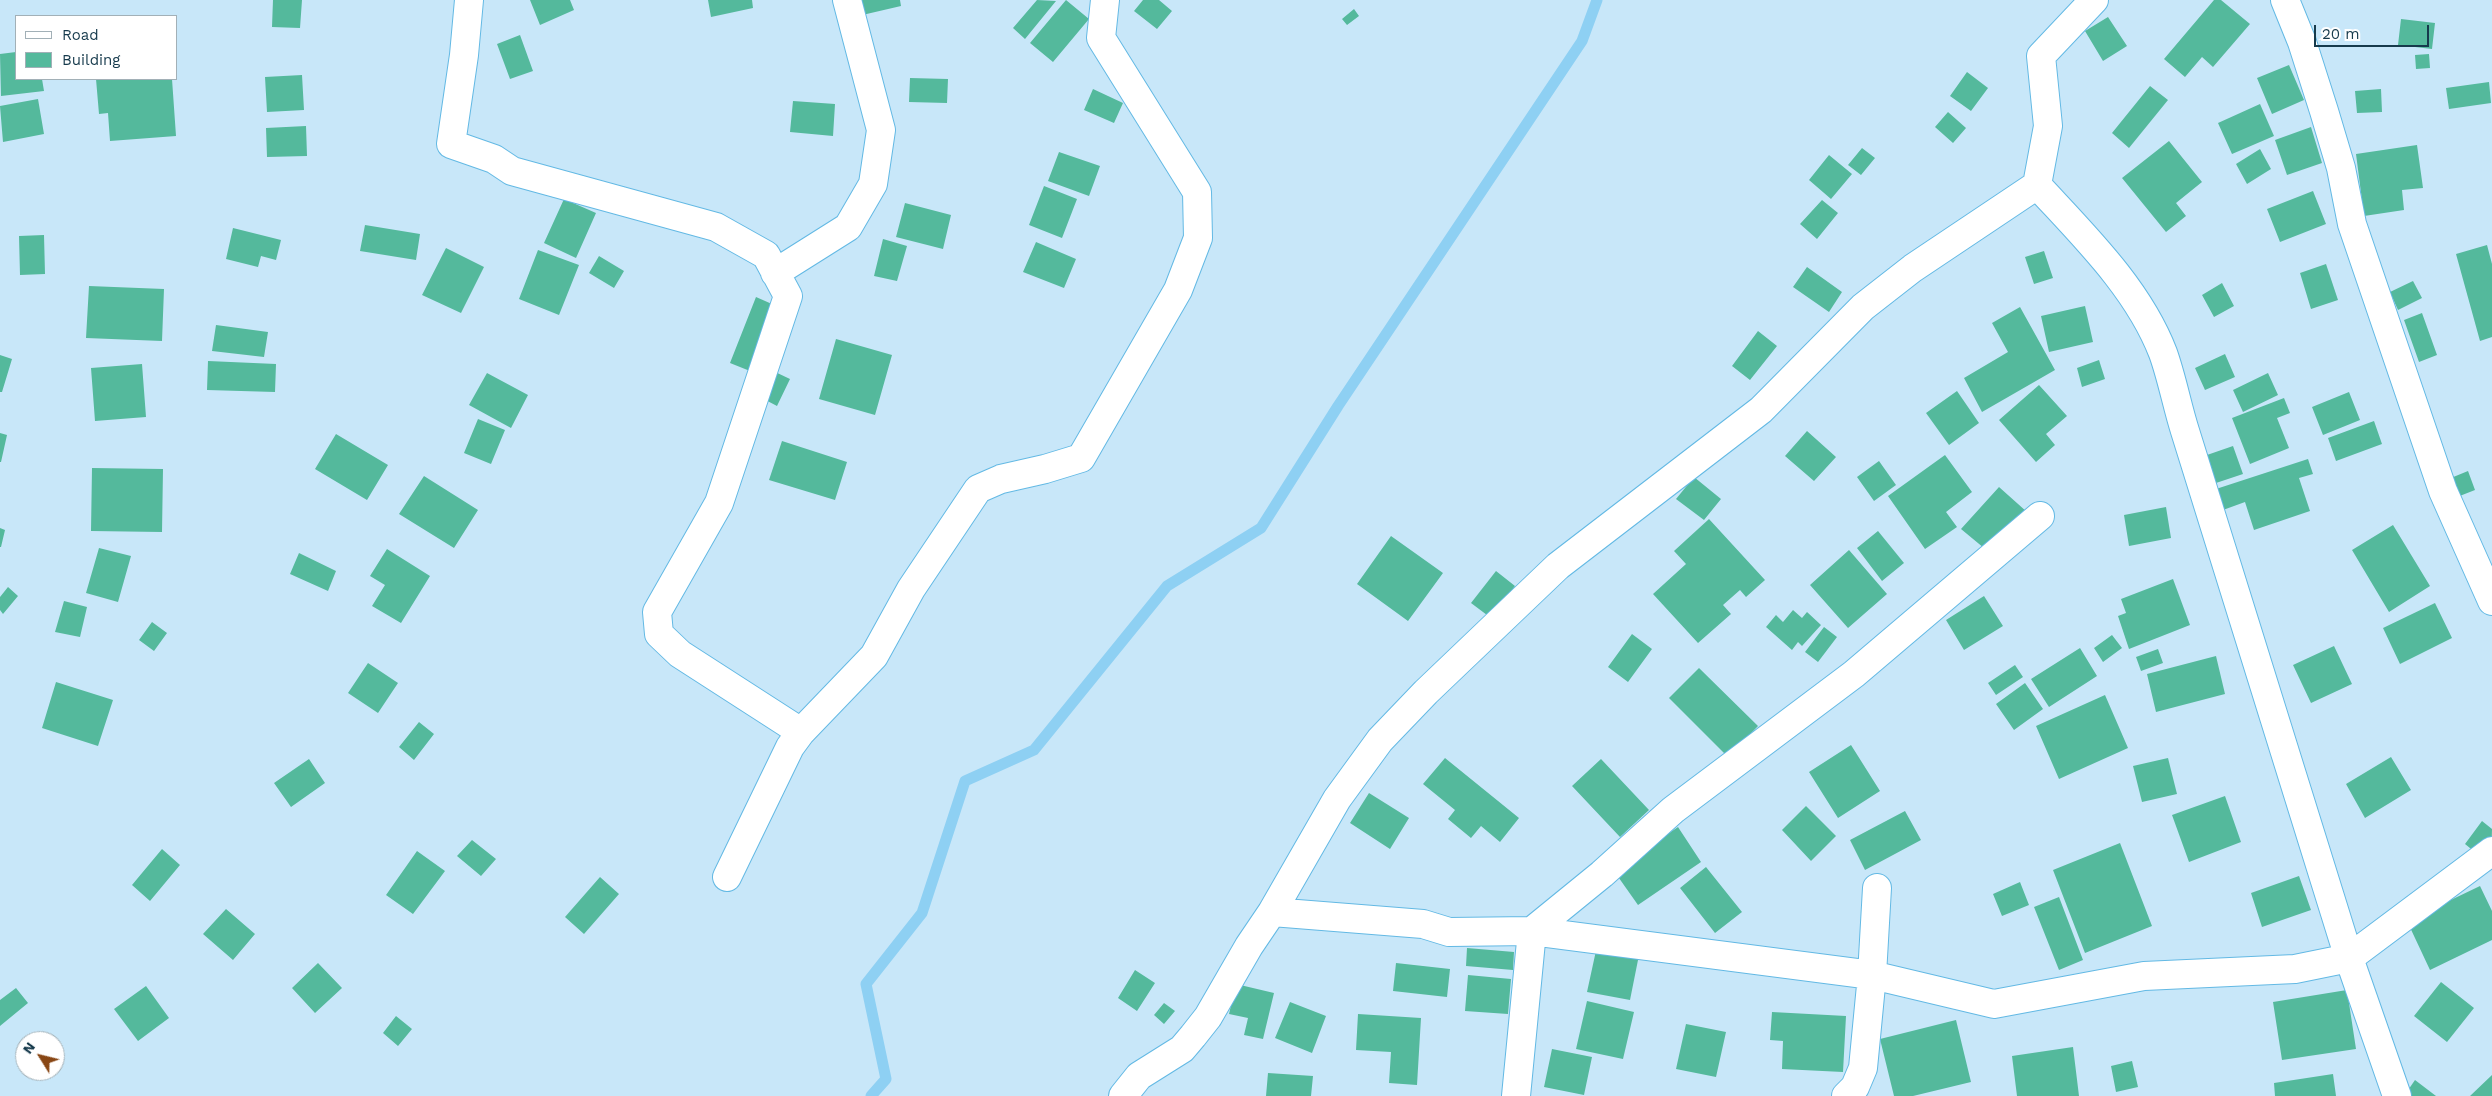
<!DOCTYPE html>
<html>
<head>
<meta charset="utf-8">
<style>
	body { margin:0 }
	#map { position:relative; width:2492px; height:1096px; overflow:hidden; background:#c8e7f9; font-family:"Work Sans",sans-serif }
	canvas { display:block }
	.legend { position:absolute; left:15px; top:15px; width:162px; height:65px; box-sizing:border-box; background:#fff; border:1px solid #a2b0b7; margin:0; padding:6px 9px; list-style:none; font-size:15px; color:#163a4c }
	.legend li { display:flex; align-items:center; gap:10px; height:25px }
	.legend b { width:25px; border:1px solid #a2b0b7 }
	.north { position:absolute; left:15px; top:1031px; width:50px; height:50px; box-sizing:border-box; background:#fff; border:1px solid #a2b0b7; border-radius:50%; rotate:306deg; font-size:14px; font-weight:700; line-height:20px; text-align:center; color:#163a4c }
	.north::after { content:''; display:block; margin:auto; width:18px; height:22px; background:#884614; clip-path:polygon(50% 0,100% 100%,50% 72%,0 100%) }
	.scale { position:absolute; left:2314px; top:25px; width:115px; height:22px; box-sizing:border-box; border:2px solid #163a4c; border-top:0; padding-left:6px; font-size:15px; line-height:18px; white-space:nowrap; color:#163a4c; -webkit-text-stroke:4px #fff; paint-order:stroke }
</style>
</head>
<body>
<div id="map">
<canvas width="2492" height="1096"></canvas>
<ul class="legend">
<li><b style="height:6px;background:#fff"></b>Road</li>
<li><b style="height:14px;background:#54b99c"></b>Building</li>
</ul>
<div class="north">N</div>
<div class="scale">20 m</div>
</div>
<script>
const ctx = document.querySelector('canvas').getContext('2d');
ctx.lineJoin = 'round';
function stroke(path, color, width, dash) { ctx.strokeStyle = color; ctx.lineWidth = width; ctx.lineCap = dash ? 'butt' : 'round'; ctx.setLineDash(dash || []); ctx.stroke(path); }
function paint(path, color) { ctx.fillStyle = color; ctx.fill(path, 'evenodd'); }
const stream = new Path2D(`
	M871,1096L886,1079L866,984L922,913L965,781L1034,750L1167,586L1261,528L1338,406L1582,41L1597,0`);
const building = new Path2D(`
	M273,0H302L300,28L272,27Z
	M530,0H570L574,10L540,25Z
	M708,0H752L753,8L711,17Z
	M855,0H900L901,6L858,16Z
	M1037,0L1056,1L1025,39L1013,28Z
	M1066,0L1089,19L1053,62L1030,43Z
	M1143,0H1159L1172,11L1157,29L1134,11Z
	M2214,0H2221L2250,24L2213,67L2202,57L2185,77L2164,59Z
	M1354,9L1359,16L1347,25L1342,19Z
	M2108,17L2127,46L2103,61L2085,31Z
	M2401,19L2435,23L2432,49L2398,45Z
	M520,35L533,71L510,79L497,44Z
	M16,52V79H42L44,91L1,96L0,54Z
	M2429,54L2430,68L2416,69L2415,55Z
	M2289,65L2304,100L2272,114L2257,78Z
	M1967,72L1988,88L1971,111L1950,96Z
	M302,75L304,110L267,112L265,77Z
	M910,78L948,79L947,103L909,102Z
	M96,79H172L176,136L110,141L108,113L99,114Z
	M2489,82L2491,103L2449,109L2446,88Z
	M2150,86L2168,100L2129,148L2112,133Z
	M1093,89L1123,103L1114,123L1084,110Z
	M2381,89L2382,112L2357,113L2355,91Z
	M38,99L44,134L3,142L0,106Z
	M793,101L835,104L833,136L790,132Z
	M2260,104L2274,136L2232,154L2218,123Z
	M1948,112L1966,128L1953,143L1935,127Z
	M306,126L307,156L267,157L266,128Z
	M2311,127L2322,163L2287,175L2275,140Z
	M2169,141L2202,182L2176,203L2186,216L2166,232L2122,178Z
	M2417,145L2423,188L2402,190L2404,210L2364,216L2356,154Z
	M1862,148L1875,158L1861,175L1848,165Z
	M2260,149L2271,169L2247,184L2236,164Z
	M1059,152L1100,166L1089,196L1048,181Z
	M1829,155L1852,174L1831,199L1809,180Z
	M1044,186L1077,199L1062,238L1029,225Z
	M2313,191L2326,224L2280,242L2267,209Z
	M564,199L596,213L576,258L544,243Z
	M1822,200L1838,213L1817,239L1800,224Z
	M905,203L951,215L943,249L896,237Z
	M365,225L420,234L416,260L360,251Z
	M233,228L281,240L276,260L261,256L258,267L226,259Z
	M44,235L45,274L20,275L19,236Z
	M883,239L907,246L897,281L874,276Z
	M1036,242L1076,259L1064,288L1023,272Z
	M2487,245L2492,264V337L2480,341L2456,254Z
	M446,248L484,267L461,313L422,295Z
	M538,250L579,265L559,315L519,299Z
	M2044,251L2053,278L2034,284L2025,257Z
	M599,256L624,271L614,288L589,273Z
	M2326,264L2338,300L2311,309L2300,273Z
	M1807,267L1842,292L1829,312L1793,287Z
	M2413,281L2422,298L2398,310L2390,292Z
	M2222,283L2234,306L2214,317L2202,295Z
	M89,286L164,289L162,341L86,338Z
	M756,297L781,308L755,373L730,363Z
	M2085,306L2093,342L2049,352L2041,316Z
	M2020,307L2055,370L1982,412L1964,378L2008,352L1992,323Z
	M2422,313L2437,355L2419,362L2404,320Z
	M216,325L268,332L264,357L212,351Z
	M1758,331L1777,346L1750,380L1732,366Z
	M836,339L892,355L875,415L819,399Z
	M2225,354L2235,377L2205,390L2195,368Z
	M0,355L12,359L2,392H0Z
	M2099,360L2105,379L2082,387L2077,368Z
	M208,361L276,364L275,392L207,390Z
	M142,364L146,417L95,421L91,368Z
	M771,370L790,379L777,406L758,396Z
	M487,373L528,395L511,428L469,405Z
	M2268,373L2278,395L2243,412L2233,390Z
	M2039,385L2067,416L2046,434L2055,445L2036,462L1999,420Z
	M1957,391L1979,423L1949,445L1926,413Z
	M2349,392L2360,420L2323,435L2312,407Z
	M2284,398L2290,413L2277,418L2289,448L2250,464L2232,418Z
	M478,419L505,430L491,464L464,453Z
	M2374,421L2382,444L2336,461L2328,438Z
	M1807,431L1836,457L1814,481L1785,456Z
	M0,433L7,435L1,462H0Z
	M336,434L388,465L367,500L315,469Z
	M782,441L847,462L835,500L769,480Z
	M2233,446L2243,474L2216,483L2207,455Z
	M1945,455L1972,492L1946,512L1957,527L1925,549L1888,496Z
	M2308,459L2313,474L2299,478L2310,511L2254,530L2245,502L2223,510L2216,489Z
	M1879,461L1896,485L1874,501L1857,477Z
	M92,468L163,469L162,532L91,531Z
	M2468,471L2475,490L2452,499L2446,480Z
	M424,476L478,510L454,548L399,514Z
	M1694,477L1721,499L1704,520L1676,499Z
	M1999,487L2027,512L1990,553L1961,529Z
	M2166,507L2171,538L2129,546L2124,515Z
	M1709,519L1765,580L1746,597L1740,590L1723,605L1731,614L1698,643L1653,594L1686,564L1674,551Z
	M2393,525L2430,586L2389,612L2352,550Z
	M0,528L5,530L1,547H0Z
	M1878,531L1904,563L1882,581L1857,548Z
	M1391,536L1443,573L1408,621L1357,584Z
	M99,548L131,556L118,602L86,593Z
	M387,549L430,576L401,623L372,606L385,585L370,576Z
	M1849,550L1887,594L1848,628L1810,585Z
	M299,553L336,571L328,591L290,574Z
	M1496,571L1515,586L1491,618L1471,603Z
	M2173,579L2190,625L2129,649L2118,616L2126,613L2121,599Z
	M8,587L18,596L3,614L0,610V597Z
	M1984,596L2003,626L1964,650L1946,620Z
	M64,601L87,607L80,637L55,632Z
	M2435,603L2452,638L2400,664L2383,628Z
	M1793,610L1802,618L1807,612L1821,625L1802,646L1798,642L1792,650L1766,627L1776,615L1783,622Z
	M152,622L167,633L154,651L139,640Z
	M1824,627L1837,637L1818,662L1805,652Z
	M1632,634L1652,649L1628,682L1608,667Z
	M2112,635L2122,648L2103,662L2094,648Z
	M2334,646L2352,684L2311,703L2293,665Z
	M2080,648L2097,676L2049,707L2031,679Z
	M2158,649L2163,663L2141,671L2136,657Z
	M2216,656L2225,694L2156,712L2147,674Z
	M368,663L398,683L378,713L348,693Z
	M2015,665L2023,677L1996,695L1988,683Z
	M1699,668L1758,726L1728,757L1669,698Z
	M56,682L113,700L98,746L42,728Z
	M2025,683L2043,709L2014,730L1996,704Z
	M2105,695L2128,748L2059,779L2036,726Z
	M419,722L434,734L414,760L399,747Z
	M1851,745L1880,791L1838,818L1809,772Z
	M2391,757L2411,790L2365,818L2346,784Z
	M1445,758L1519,818L1500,842L1481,826L1471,838L1448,819L1455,810L1423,784Z
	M2168,758L2177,794L2142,802L2133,766Z
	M309,759L325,783L291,807L274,783Z
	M1601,759L1649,810L1620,837L1572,786Z
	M1369,793L1409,818L1390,849L1350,823Z
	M2225,796L2241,842L2189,862L2172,815Z
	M1806,806L1836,836L1811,861L1782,830Z
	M1905,811L1921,840L1865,870L1850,840Z
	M2482,821L2492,829L2491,865L2465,844Z
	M1678,827L1701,862L1638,905L1614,871Z
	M472,840L496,859L481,876L457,856Z
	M2120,843L2152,926L2085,953L2053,870Z
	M162,849L180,865L150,901L132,885Z
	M417,851L445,871L413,914L386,895Z
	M1706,867L1742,912L1715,933L1680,888Z
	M2299,876L2311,910L2262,927L2251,893Z
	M600,877L619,894L584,934L565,917Z
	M2020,882L2029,905L2002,916L1993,894Z
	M2480,886L2492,911V940L2430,970L2407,921Z
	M2059,897L2083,960L2059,970L2034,907Z
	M226,909L255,934L233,960L203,934Z
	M1597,946L1639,955L1630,1000L1587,992Z
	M1467,948L1514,952L1513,970L1466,966Z
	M318,963L342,988L315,1013L292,988Z
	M1396,963L1450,969L1447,997L1393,991Z
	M1135,970L1155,983L1137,1011L1118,998Z
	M1468,975L1511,979L1508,1014L1465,1011Z
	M2441,982L2474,1008L2447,1042L2414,1016Z
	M1236,984L1274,993L1263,1039L1244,1035L1248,1018L1229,1014Z
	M146,986L169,1018L138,1041L114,1009Z
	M16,988L28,1003L0,1026V1000Z
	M2347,990L2356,1049L2282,1060L2273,1002Z
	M1587,1001L1634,1012L1623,1059L1576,1049Z
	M1290,1002L1326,1016L1312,1053L1275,1038Z
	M1164,1003L1175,1011L1164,1024L1154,1015Z
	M1772,1012L1846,1016L1843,1072L1782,1069L1783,1041L1770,1040Z
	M1358,1014L1421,1018L1417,1085L1389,1083L1391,1052L1356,1050Z
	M396,1016L412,1029L398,1046L383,1033Z
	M1956,1020L1971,1082L1913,1096H1894L1880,1039Z
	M1686,1024L1726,1032L1716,1077L1676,1069Z
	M2073,1047L2079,1096H2017L2012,1056Z
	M1552,1049L1592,1057L1584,1095L1544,1087Z
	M2132,1061L2138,1087L2116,1092L2111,1066Z
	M1268,1073L1313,1076L1311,1096H1266Z
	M2333,1074L2336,1096H2275L2274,1083Z
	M2492,1075V1096H2470Z
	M2415,1080L2436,1096H2404Z`);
const minor = new Path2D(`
	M469,0L464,55L451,144L494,159L512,171L716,227L766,255L788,296L719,503L657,612L659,634L680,654L801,732
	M2285,0L2302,42L2324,111L2341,168L2352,224L2443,491L2492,601
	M2037,185C2083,235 2138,288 2163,353C2172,378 2177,406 2185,431L2349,958L2397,1096
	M775,273L848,227L873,184L881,130L847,0
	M727,877L790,747L801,732L874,656L911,589L978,489L1001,479L1045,469L1081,458L1178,290L1198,238L1197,192L1101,38L1105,0
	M1272,912L1337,799L1380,740L1426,692L1558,566L1761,410L1863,307L1913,268L2037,185L2048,126L2041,56L2094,0
	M1123,1096L1139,1076L1182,1049L1193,1036L1208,1017L1249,946L1272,912L1423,924L1449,932L1532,931L1872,975L1994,1004L2144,976L2295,969L2349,958L2492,851
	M1516,1096L1532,931L1602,874L1673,810L1854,674L2040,516
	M1846,1096L1855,1087L1863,1068L1872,975L1877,888`);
stroke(stream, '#8ed0f3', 11);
paint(building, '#54b99c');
stroke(minor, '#63b9e4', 30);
stroke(minor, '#fff', 28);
</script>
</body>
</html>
